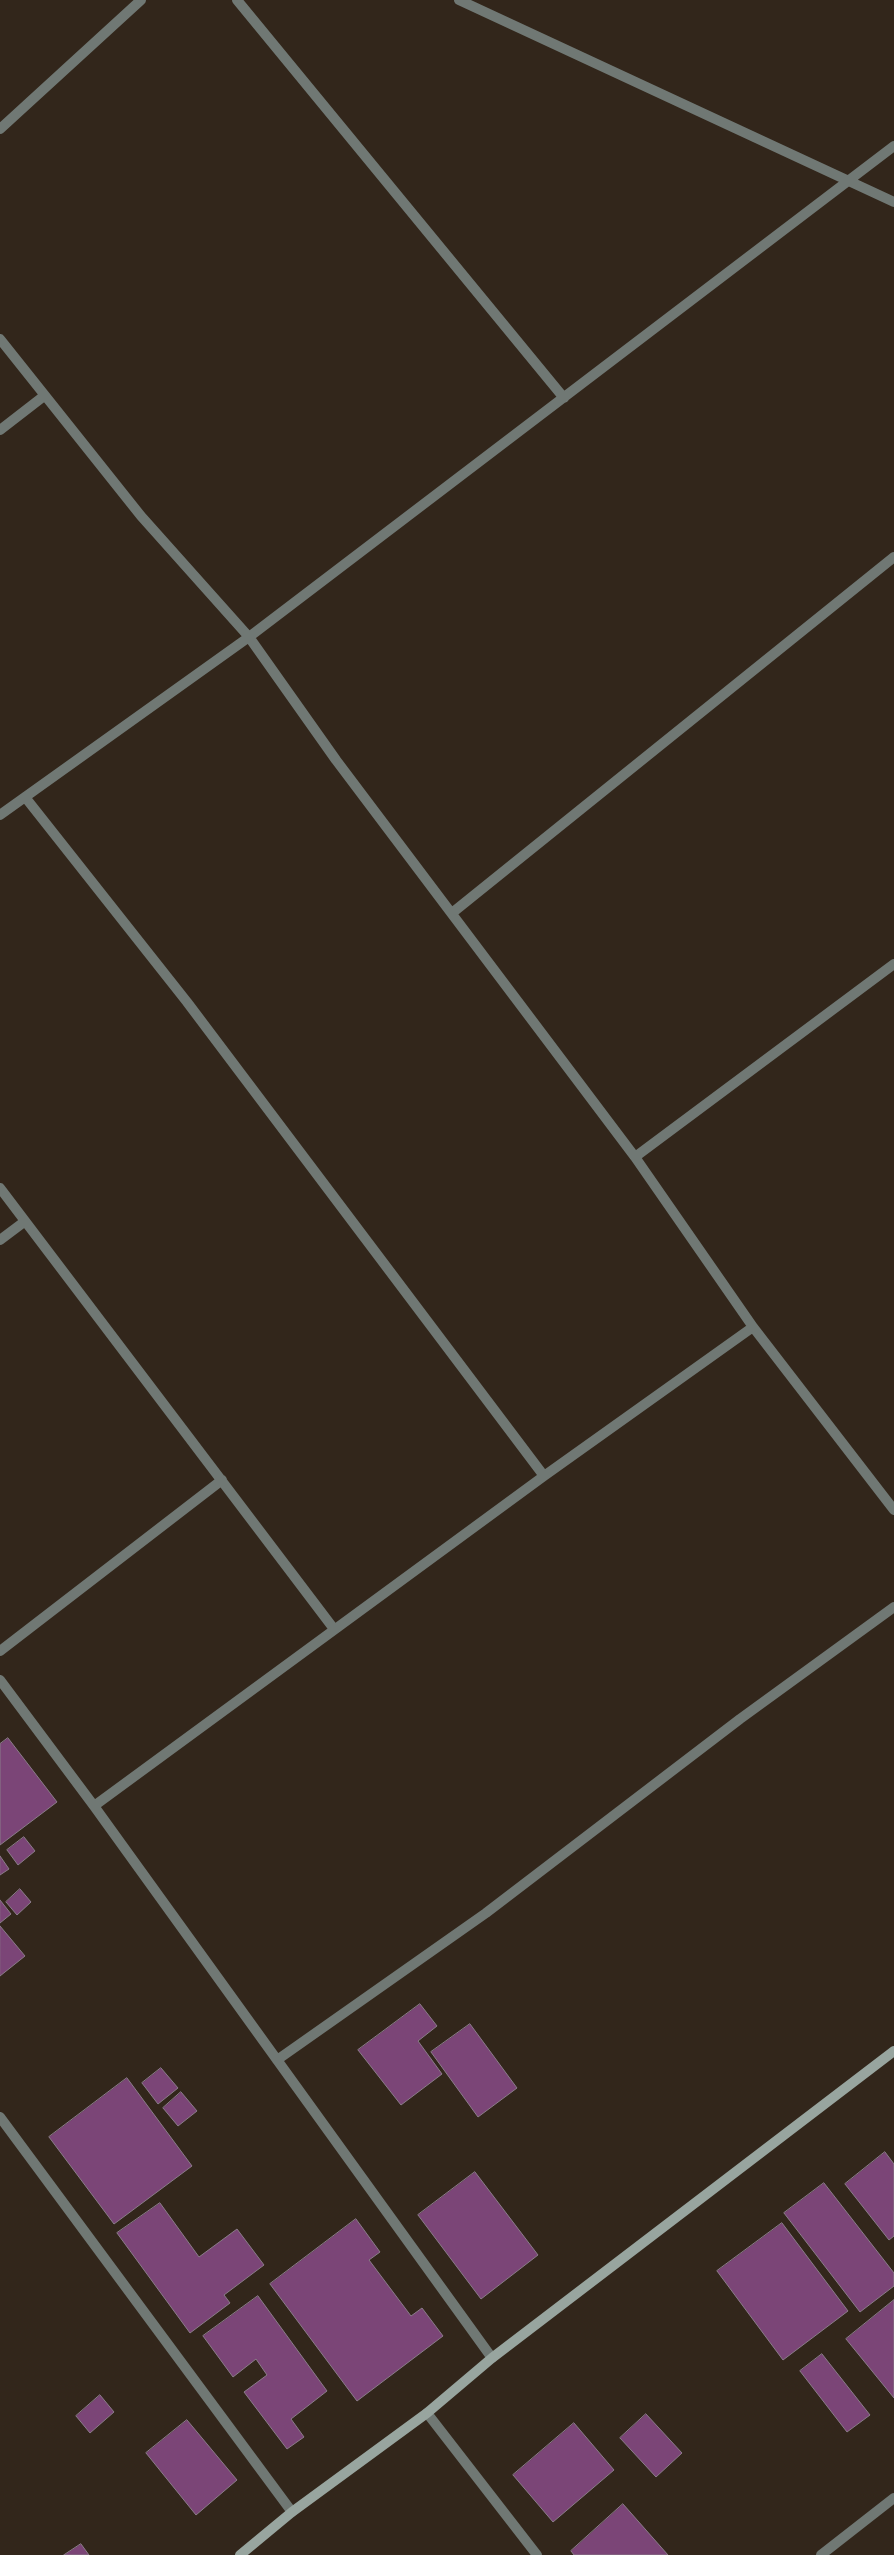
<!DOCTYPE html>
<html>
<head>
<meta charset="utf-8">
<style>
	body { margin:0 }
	canvas { display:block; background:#32261b }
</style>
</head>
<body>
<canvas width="894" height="2555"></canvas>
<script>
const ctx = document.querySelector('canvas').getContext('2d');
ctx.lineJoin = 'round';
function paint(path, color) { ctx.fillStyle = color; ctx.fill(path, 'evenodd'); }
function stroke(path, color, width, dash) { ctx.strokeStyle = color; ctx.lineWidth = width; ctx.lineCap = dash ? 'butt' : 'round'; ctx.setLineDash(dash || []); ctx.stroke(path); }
const building = new Path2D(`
	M8,1738L57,1802L0,1845V1744Z
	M24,1837L35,1851L18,1865L7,1850Z
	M0,1856L9,1869L0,1875Z
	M20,1889L31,1902L17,1915L6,1902Z
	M0,1900L11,1914L0,1923Z
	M0,1926L25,1956L0,1976Z
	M420,2004L437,2026L418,2041L442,2074L401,2105L358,2050Z
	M470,2024L517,2088L478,2117L431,2052Z
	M161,2068L178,2088L158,2104L142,2083Z
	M127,2078L192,2166L114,2224L49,2137Z
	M181,2092L197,2111L178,2126L163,2108Z
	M885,2152L894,2164V2236L889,2240L845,2184Z
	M475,2172L538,2255L481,2299L418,2215Z
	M824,2183L894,2273V2286L860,2312L784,2213Z
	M160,2203L199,2257L237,2229L264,2265L224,2295L230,2303L190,2333L117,2233Z
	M356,2219L380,2252L369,2260L411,2316L422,2308L443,2336L357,2401L270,2284Z
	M782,2223L848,2311L783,2360L717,2271Z
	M258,2296L327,2391L291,2419L304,2437L287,2449L244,2392L267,2375L256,2359L233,2377L203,2336Z
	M894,2300V2398L846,2339Z
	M822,2354L870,2415L847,2432L800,2371Z
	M100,2395L114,2412L90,2433L76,2416Z
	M646,2414L682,2453L656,2477L620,2438Z
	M187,2420L237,2480L196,2515L146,2453Z
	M574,2423L614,2470L553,2522L513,2475Z
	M623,2504L668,2555H574L571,2551Z
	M81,2544L89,2555H64Z`);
const street = new Path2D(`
	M237,0L564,398
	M459,0L894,202
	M0,129L141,0
	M0,339L141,516L249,637L336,760L635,1157L753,1327L894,1510
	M0,430L44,396
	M25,797L187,1002L544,1476
	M0,815L249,637L894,146
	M452,913L894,557
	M635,1157L894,964
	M0,1188L334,1629
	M0,1240L24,1222
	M0,1651L222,1480
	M0,1680L94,1806L492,2358
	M94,1806L544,1476L753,1327
	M277,2060L486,1913L740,1719L894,1607
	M0,2117L292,2512
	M427,2413L537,2555
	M821,2555L894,2498`);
const secondary = new Path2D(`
	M240,2555L292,2512L427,2413L492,2358L894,2051`);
paint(building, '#7b4577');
stroke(building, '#8a7c89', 1);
stroke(street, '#707874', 10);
stroke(secondary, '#98a59f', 10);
</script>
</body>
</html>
